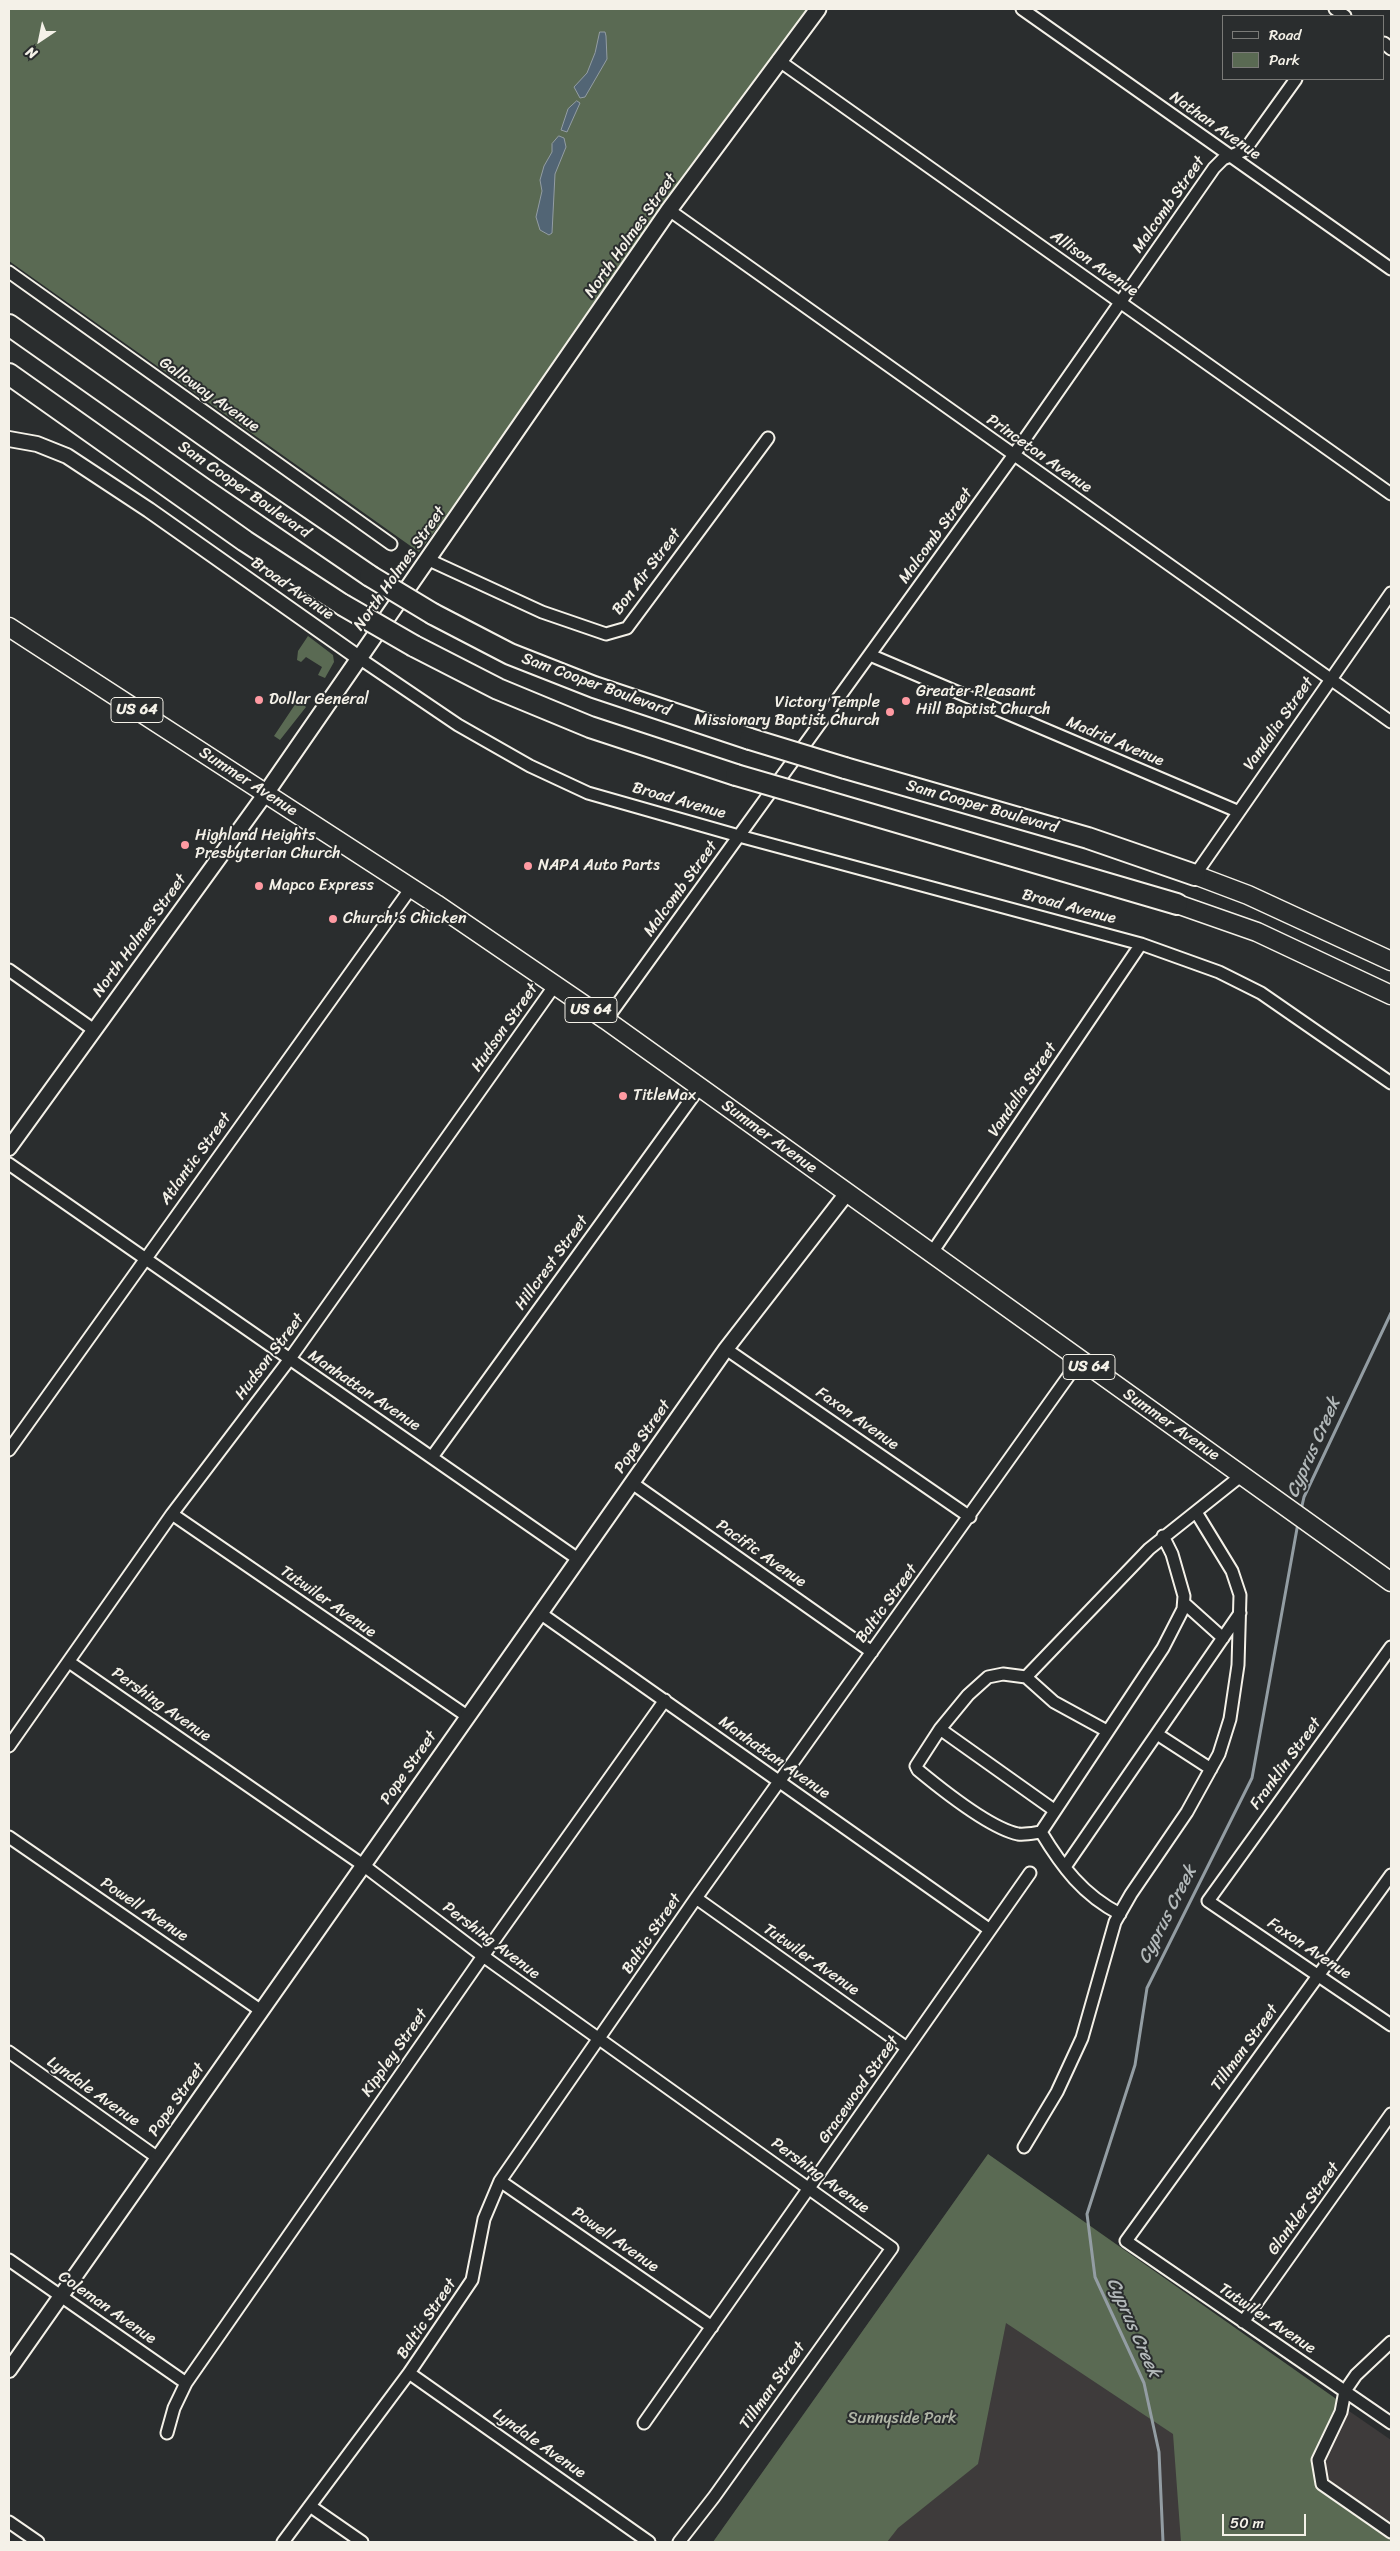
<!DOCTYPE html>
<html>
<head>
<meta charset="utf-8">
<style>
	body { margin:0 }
	#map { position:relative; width:1400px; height:2551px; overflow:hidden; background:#2a2d2e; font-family:Sriracha,sans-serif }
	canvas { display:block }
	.frame { position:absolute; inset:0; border:10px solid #f4f1e8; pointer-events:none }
	.legend { position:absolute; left:1222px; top:15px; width:162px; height:65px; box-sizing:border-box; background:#2a2d2e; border:1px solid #7b7b78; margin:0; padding:6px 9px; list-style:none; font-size:15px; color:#f4f1e8 }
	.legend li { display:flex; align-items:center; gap:10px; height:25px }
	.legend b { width:25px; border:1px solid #7b7b78 }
	.north { position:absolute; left:15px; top:15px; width:50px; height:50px; -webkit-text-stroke:4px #2a2d2e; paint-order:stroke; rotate:214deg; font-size:14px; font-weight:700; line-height:20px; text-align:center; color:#f4f1e8 }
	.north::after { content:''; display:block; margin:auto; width:18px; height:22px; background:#f4f1e8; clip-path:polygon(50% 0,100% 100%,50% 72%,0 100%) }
	.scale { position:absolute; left:1222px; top:2514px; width:84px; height:22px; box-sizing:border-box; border:2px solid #f4f1e8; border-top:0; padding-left:6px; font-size:15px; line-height:18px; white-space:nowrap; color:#f4f1e8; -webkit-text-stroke:4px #2a2d2e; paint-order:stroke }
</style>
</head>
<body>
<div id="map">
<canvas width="1400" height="2551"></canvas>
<div class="frame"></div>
<ul class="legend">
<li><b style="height:6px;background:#2a2d2e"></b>Road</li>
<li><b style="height:14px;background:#5a6a53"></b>Park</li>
</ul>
<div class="north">N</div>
<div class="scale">50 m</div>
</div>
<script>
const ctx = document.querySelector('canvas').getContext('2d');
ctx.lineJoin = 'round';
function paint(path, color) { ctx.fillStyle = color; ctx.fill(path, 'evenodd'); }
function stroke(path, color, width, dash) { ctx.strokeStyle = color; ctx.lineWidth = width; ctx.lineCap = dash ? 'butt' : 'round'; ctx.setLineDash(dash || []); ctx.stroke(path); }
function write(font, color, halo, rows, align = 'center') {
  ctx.font = font + ' Sriracha,sans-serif'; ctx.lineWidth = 4; ctx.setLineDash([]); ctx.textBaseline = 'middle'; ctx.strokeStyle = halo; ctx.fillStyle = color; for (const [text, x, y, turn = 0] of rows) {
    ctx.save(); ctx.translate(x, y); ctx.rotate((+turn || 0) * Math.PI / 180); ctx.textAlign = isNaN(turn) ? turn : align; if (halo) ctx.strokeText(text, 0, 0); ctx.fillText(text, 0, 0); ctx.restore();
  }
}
const built = new Path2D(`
	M988,2154L1071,2219L1391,2440V2542H713Z`);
const green = new Path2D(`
	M9,9H807L480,471L419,552L9,261Z
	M308,636L333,655L334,662L325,678L318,675L322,667L306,657L301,662L297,660L298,651Z
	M298,700L306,707L280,740L274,736Z
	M988,2154L1342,2403L1318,2460L1322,2484L1391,2532V2542H1181L1173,2434L1006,2323L978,2464L898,2528L887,2542H713Z`);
const water = new Path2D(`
	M600,32H605L606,36L607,59L585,97L580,98L574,87L587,73L595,53Z
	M577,101L580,103L567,132L561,130L568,109Z
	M559,136L564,138L566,147L555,174L552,233L549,235L540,230L536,217L542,191L540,180L544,166L552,152V144Z`);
const stream = new Path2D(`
	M1301,1510L1304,1497L1391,1313
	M1163,2542L1159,2452L1144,2383L1095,2277L1087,2214L1135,2065L1147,1988L1252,1778L1298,1523`);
const minor = new Path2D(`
	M1022,9L1391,269
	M1335,9L1345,16
	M1384,43L1391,49
	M778,60L1391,494
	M669,210L1391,722
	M9,272L391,544
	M429,560L542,612L606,634L627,628L768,438
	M870,655L1237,811
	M359,658L458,725L530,766L588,793L739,836L1141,944L1219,972L1261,993L1391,1083
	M1195,875L1391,593
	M9,970L94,1030
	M606,1020L1013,456L1214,168L1223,159L1245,150L1296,79
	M9,1164L578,1559
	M931,1254L1141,944
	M726,1349L970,1517
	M9,1450L411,888
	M432,1457L699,1088
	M632,1483L872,1652
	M172,1514L467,1716
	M1184,1603L1223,1638
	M540,1613L990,1930
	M1391,1647L1208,1901L1391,2025
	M69,1662L363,1865L483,1956L892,2248L714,2497L679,2542
	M1026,1677L1149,1549L1242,1475
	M940,1729L916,1766L918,1770C941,1789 989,1828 1018,1834C1025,1835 1034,1833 1041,1832
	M1157,1734L1211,1769
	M9,1746L172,1514L289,1360L555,985
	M1054,1810L940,1729L968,1695L988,1677L1003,1674L1026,1677L1054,1702L1107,1731
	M1041,1832L1163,1648L1183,1609L1184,1596L1172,1554L1163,1536
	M1041,1832C1062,1867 1083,1895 1120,1914
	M9,1837L260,2010
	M1065,1867L1240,1613
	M1391,1875L1126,2241L1391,2423
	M696,1898L907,2048
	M9,2052L158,2158
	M1024,2147L1057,2092L1082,2038L1115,1922L1131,1894L1187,1812L1219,1754L1230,1719L1238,1665L1240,1595L1232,1571L1196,1512
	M500,2181L712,2327
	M9,2260L186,2383
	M1243,2322L1391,2114
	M1391,2342L1356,2375L1345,2391L1341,2412L1318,2460L1322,2484L1391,2532
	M409,2373L649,2542
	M644,2423L1030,1873
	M167,2433L174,2408L186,2383L483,1956L665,1700
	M310,2506L362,2542
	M9,2522L38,2542
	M283,2542L409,2373L472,2280L484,2219L500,2181L696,1898L1080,1360`);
const tertiary = new Path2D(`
	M9,439L37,444L67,456L149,510L359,658
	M9,1148L266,793
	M9,2370L726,1349L847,1193`);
const secondary = new Path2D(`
	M266,793L669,210L818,9`);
const primary = new Path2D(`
	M9,627L436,904L606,1020L1391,1582
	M1195,875L1248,895L1391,961
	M1177,904L1257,932L1391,995`);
const motorway = new Path2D(`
	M9,325L215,470L370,576
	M9,374L245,541L343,605
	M433,614L510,654L594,687L750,739
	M414,646L498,689L590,727L736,775
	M845,768L1088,838L1195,875
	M822,800L1177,904`);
const motorwayBridge = new Path2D(`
	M370,576L433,614
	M343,605L414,646
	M750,739L845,768
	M736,775L822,800`);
const markers = [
	[259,700,5,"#ff9aa2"],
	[906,701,5,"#ff9aa2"],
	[890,712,5,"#ff9aa2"],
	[185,845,5,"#ff9aa2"],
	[528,866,5,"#ff9aa2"],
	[259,886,5,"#ff9aa2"],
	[333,919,5,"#ff9aa2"],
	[623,1096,5,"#ff9aa2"]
];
const shields = [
	[137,710,52],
	[591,1010,52],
	[1089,1367,52]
];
const shieldNames = [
	["US 64",137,710],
	["US 64",591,1010],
	["US 64",1089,1367]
];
const streetNames = [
	["Nathan Avenue",1215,126,35],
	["Malcomb Street",1169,205,-55],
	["North Holmes Street",631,236,-55],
	["Allison Avenue",1094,264,35],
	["Galloway Avenue",209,395,35],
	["Princeton Avenue",1039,454,35],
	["Sam Cooper Boulevard",244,490,35],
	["Malcomb Street",936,536,-54],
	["North Holmes Street",400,569,-55],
	["Bon Air Street",647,572,-53],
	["Broad Avenue",292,589,35],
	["Sam Cooper Boulevard",596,685,20],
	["Vandalia Street",1279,724,-55],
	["Madrid Avenue",1115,742,23],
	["Summer Avenue",248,782,33],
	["Broad Avenue",679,801,16],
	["Sam Cooper Boulevard",982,807,16],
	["Malcomb Street",681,889,-54],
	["Broad Avenue",1069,907,15],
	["North Holmes Street",140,936,-54],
	["Hudson Street",505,1028,-55],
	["Vandalia Street",1023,1090,-56],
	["Summer Avenue",769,1137,36],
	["Atlantic Street",196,1159,-54],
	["Hillcrest Street",552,1263,-54],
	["Hudson Street",270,1357,-53],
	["Manhattan Avenue",364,1391,34],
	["Faxon Avenue",857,1419,35],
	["Summer Avenue",1171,1425,35],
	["Pope Street",643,1437,-55],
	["Pacific Avenue",761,1554,35],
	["Tutwiler Avenue",328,1602,35],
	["Baltic Street",887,1604,-54],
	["Pershing Avenue",161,1705,35],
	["Manhattan Avenue",774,1758,35],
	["Franklin Street",1286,1764,-54],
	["Pope Street",409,1768,-55],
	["Powell Avenue",144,1910,34],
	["Baltic Street",652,1934,-56],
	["Pershing Avenue",491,1941,37],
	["Faxon Avenue",1309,1949,34],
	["Tutwiler Avenue",811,1960,35],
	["Tillman Street",1245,2048,-54],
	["Kippley Street",395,2053,-55],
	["Gracewood Street",859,2090,-55],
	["Lyndale Avenue",93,2092,35],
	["Pope Street",177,2100,-55],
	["Pershing Avenue",820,2176,36],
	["Glankler Street",1304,2209,-54],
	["Powell Avenue",615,2240,35],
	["Coleman Avenue",107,2308,35],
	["Baltic Street",427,2319,-56],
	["Tutwiler Avenue",1267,2319,34],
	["Tillman Street",773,2386,-55],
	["Lyndale Avenue",539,2444,35]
];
const poiNames = [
	["Greater Pleasant",916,692],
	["Hill Baptist Church",916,710],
	["Dollar General",269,700],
	["Victory Temple",880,703,"right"],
	["Missionary Baptist Church",880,721,"right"],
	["Highland Heights",195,836],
	["Presbyterian Church",195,854],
	["NAPA Auto Parts",538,866],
	["Mapco Express",269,886],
	["Church's Chicken",343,919],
	["TitleMax",633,1096]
];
const parkNames = [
	["Sunnyside Park",902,2419]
];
const waterNames = [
	["Cyprus Creek",1314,1448,-66],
	["Cyprus Creek",1168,1915,-63],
	["Cyprus Creek",1133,2328,66]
];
paint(built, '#3e3b3b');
paint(green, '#5a6a53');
paint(water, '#526575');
stroke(water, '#939da3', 1);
stroke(stream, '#939da3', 3);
stroke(minor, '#f4f1e8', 15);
stroke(tertiary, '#f4f1e8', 18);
stroke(secondary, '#f4f1e8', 19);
stroke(primary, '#f4f1e8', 21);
stroke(motorway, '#f4f1e8', 24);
stroke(minor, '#2a2d2e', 11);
stroke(tertiary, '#2a2d2e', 14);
stroke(secondary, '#2a2d2e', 15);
stroke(primary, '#2a2d2e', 18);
stroke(motorway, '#2a2d2e', 20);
stroke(motorwayBridge, '#f4f1e8', 24, []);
stroke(motorwayBridge, '#2a2d2e', 20);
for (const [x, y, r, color] of markers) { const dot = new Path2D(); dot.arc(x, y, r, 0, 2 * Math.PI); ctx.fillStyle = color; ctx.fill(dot); stroke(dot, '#2a2d2e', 2); }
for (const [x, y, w] of shields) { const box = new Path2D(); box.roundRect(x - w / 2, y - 12.5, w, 25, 4); ctx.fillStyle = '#2a2d2e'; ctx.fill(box); stroke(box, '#f4f1e8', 1); }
write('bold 15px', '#f4f1e8', null, shieldNames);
write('16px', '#f4f1e8', '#2a2d2e', streetNames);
write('16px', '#f4f1e8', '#2a2d2e', poiNames, 'left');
write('16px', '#afb4a5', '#2a2d2e', parkNames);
write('italic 18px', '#b3b9ba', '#2a2d2e', waterNames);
</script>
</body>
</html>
